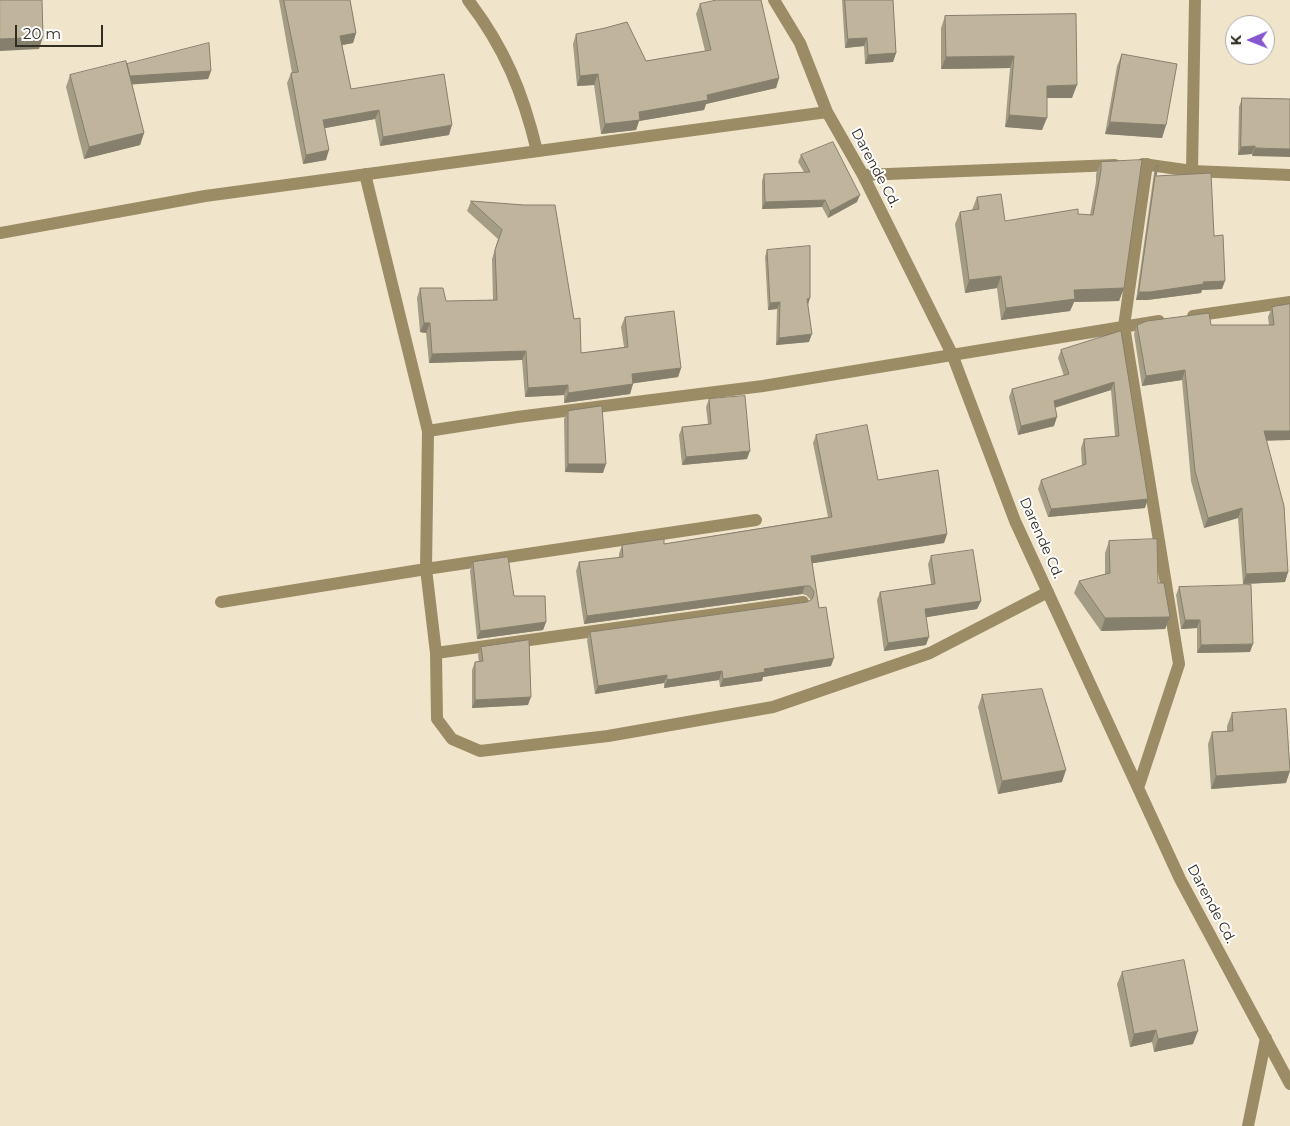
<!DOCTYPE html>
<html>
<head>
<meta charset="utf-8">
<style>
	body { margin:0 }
	#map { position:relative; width:1290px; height:1126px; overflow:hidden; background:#f0e5cb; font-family:Montserrat,sans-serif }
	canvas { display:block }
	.north { position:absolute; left:1225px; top:15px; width:50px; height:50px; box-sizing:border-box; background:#fff; border:1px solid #adaba7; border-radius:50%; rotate:269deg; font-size:14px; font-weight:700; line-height:20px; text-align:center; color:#312d23 }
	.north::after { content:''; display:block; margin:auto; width:18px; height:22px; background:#8657d1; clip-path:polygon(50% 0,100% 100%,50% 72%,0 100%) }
	.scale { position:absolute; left:15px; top:25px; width:88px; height:22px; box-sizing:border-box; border:2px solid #312d23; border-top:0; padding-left:6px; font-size:15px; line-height:18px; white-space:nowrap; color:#312d23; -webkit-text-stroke:4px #fff; paint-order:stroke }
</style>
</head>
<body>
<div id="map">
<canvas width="1290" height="1126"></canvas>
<div class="north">K</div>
<div class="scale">20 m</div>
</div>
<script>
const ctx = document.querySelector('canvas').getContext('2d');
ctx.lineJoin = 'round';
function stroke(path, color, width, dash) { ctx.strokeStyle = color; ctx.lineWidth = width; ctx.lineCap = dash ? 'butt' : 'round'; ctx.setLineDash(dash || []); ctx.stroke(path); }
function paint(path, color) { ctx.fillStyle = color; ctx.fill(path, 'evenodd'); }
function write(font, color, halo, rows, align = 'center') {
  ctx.font = font + ' Montserrat,sans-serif'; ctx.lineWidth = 4; ctx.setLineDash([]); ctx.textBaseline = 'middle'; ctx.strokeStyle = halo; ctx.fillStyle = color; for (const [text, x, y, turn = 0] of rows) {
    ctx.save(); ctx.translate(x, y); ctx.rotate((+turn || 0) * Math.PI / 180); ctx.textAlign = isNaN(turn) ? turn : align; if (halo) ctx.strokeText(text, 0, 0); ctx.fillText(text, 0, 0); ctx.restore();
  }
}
const minor = new Path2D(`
	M468,0C505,48 523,93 537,151
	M774,0L800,43L827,112L863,175L952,354L1015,521L1180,879L1290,1084
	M1143,164L1192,171L1290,175
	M1192,171L1195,0
	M365,174L428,431L426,569L436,653L803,602
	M863,175L1115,165
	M0,233L205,196L827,112
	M1193,316L1290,302
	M428,431L517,417L763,386L1159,321
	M221,602L426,569L756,520
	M436,653L437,719L452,739L480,751L608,736L773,707L930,653L1048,592
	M1138,788L1179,664L1124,326L1147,164
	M1248,1126L1266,1038`);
const wall = new Path2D(`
	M279,0H350L356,33L353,43L342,45L351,89L449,135L380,146L375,119L325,128L326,160L303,164L287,83L291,73H292Z
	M842,0H893L896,53L893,62L865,64L864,46L845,48Z
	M700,4L779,78L776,88L706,104L704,110L639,121L636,130L601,134L594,85L577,86L573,44L576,34L646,61L705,51L696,14Z
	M1076,14L1072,98H1047L1042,130L1005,127L1010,68L941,69V28L945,16Z
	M1122,54L1166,125L1162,138L1105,134L1117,66Z
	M127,64L211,71L208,79L132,84L144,133L140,145L84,159L66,87L70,75Z
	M1242,98L1290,99L1252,156V154L1238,155L1239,107Z
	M801,155L857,202L828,218L822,207L762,209V181L764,174L804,172L798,162Z
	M1101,162L1124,288L1119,301L1074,302L1070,311L1001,320L997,288L965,293L955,224L960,212L972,210L977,197L1005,221L1078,214L1090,215L1096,182V174Z
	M1157,165L1156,176L1214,236L1222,289L1202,290L1201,293L1147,300H1136L1154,173Z
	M471,201L524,205L574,319L581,353L624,347L621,327L625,317L681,368L678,377L633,383L630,394L564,403V395L525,397L522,360L429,363L426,333L420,332L417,298L420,288L446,301L493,300L492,259L498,239L467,211Z
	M767,250L808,305L809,342L776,345L777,309L768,310L765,257Z
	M1290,304L1266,441L1288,572L1285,582L1243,584L1238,518L1204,528L1191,481L1182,380L1142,386L1134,334L1137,325H1269L1268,317L1272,307Z
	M1121,331L1145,508L1048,517L1038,489L1041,480L1082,466L1081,448L1084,439L1115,436L1111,390L1055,408L1054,426L1018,435L1009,397L1012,389L1064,376L1058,358L1061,350Z
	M709,399L747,459L682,465L679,435L682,427L708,424L706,407Z
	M568,411L603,473L565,472L564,419Z
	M816,435L878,480L947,534L944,543L812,563L819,608L831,666L763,677L762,681L720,687L719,680L664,688V683L595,694L587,640L590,632L807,602L811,600L806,595L802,594L584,624L576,571L579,562L619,558V554L622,545L664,544L828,517L813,443Z
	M1109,541L1158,583L1170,617L1165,629L1101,631L1074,593L1079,581L1105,574V553Z
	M931,556L981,601L977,609L926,617V645L884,651L877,600L880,592L931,584L928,564Z
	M473,562L514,596L546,622L543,630L477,639L470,571Z
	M1179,587L1250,652L1197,653V628L1181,629L1176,595Z
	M481,647L528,705L472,708V670L475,662H479L478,655Z
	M982,695L1062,782L998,794L978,707Z
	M1232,713L1286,783L1211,789L1208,744L1212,732L1227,731V726Z
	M1122,972L1193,1044L1154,1052L1152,1042L1130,1047L1117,984Z`);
const shadedWall = new Path2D(`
	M356,33L353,43L337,46L340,36Z
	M43,37L39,49L0,51V39Z
	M867,38L864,46L845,48L848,39Z
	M896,53L893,62L865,64L868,55Z
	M1014,56L1010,68L941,69L946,57Z
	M211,71L208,79L125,85L128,76Z
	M598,74L594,85L577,86L580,76Z
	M779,78L776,88L706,104L704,110L639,121L636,130L601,134L605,124L639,112Z
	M1077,85L1072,98H1042L1047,86Z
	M379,110L375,119L320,129L323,120Z
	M1009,115L1047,118L1042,130L1005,127Z
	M1110,122L1166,125L1162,138L1105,134Z
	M452,125L449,135L380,146L383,137Z
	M144,133L140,145L84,159L89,147Z
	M1255,146L1252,154L1238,155L1241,147Z
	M1255,148L1290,149V157L1252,156Z
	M329,150L326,160L303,164L306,155Z
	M860,195L857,202L828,218L830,211Z
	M825,200L822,207L762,209L765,202Z
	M1001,276L997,288L965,293L969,280Z
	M1225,281L1222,289L1202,290L1201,293L1147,300H1136L1139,292L1203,282Z
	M1124,288L1119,301L1074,302L1070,311L1001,320L1006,308L1074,290Z
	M810,298L808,305L807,299Z
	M780,302L777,309L768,310L770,303Z
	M424,323H430L426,333L420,332Z
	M812,334L809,342L776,345L779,338Z
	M526,351L522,360L429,363L432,354Z
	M681,368L678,377L629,384L632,374Z
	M1185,370L1182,380L1142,386L1146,376Z
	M1114,382L1111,390L1050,409L1054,401Z
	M633,384L630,394L564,403L568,393Z
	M568,385L564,395L525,397L528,388Z
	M1057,417L1054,426L1018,435L1021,426Z
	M1264,431H1290V440L1260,441Z
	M750,451L747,459L682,465L686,457Z
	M568,464H606L603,473L565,472Z
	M1148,499L1145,508L1048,517L1051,509Z
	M1242,508L1238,518L1204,528L1208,518Z
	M947,534L944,543L808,564L811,556Z
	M1288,572L1285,582L1243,584L1246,574Z
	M805,586L802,594L584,624L587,616Z
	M981,601L977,609L922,618L925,609Z
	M1170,617L1165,629L1101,631L1105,618Z
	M1185,620H1200L1197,628L1181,629Z
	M546,622L543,630L477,639L480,631Z
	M929,637L926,645L884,651L888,643Z
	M1253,644L1250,652L1197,653L1201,645Z
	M834,658L831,666L763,677L762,681L720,687L723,679L764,669Z
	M722,671L719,680L664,688L667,680Z
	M667,675L664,683L595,694L598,686Z
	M531,697L528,705L472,708L475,700Z
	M1066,770L1062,782L998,794L1002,781Z
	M1290,771L1286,783L1211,789L1216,776Z
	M1156,1030L1152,1042L1130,1047L1134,1034Z
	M1198,1031L1193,1044L1154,1052L1158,1039Z`);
const building = new Path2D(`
	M0,0H42L43,37L0,39Z
	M284,0H350L356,33L340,36L351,89L444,74L452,125L383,137L379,110L323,120L329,150L306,155L291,73L298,72Z
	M717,0H761L779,78L707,95L708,100L639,112L640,120L605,124L598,74L580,76L576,34L605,28L627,22L646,61L711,50L700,4Z
	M845,0H893L896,53L868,55L867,38L848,39Z
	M1076,14L1077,85L1047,86V118L1009,115L1014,56L946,57L945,16Z
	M209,43L211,71L130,76L127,64Z
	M1122,54L1177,64L1166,125L1110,122Z
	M126,61L144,133L89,147L70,75Z
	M1242,98L1290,99V149L1255,148V146L1241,147Z
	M833,142L860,195L830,211L825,200L765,202L764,174L810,172L801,155Z
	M1142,160L1124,288L1074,290L1075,299L1006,308L1001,276L969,280L960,212L979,209L977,197L1001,194L1005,221L1078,209V214L1093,215L1101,170V162Z
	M1157,165H1158L1156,176L1211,173L1214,236L1223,235L1225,281L1203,282L1204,284L1150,292H1139Z
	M471,201L524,205H555L574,319L580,318L581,353L628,347L625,317L674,311L681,368L632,374L633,384L568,393V385L528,388L526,351L432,354L430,323H424L420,288H443L446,301L497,300L495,250L502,230Z
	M810,246V298L807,299L812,334L779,338L780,302L770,303L767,250Z
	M1290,304V431H1264L1284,506L1288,572L1246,574L1242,508L1208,518L1195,471L1185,370L1146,376L1137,325L1147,321L1209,313L1211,325H1274L1272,307Z
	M1121,331L1148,499L1051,509L1041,480L1086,464L1084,439L1119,436L1114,382L1054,401L1057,417L1021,426L1012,389L1069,374L1061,350Z
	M745,396L750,451L686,457L682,427L711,424L709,399Z
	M602,406L606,464H568V411Z
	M867,425L878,480L938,470L947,534L811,556L819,608L826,607L834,658L764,669L765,672L723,679L722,671L667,680V675L598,686L590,632L807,602L811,600L813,597L814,592L810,586H805L587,616L579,562L623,557L622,545L664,539V544L832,517L816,435Z
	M1157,539L1158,583H1164L1170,617L1105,618L1079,581L1110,573L1109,541Z
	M973,550L981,601L925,609L929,637L888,643L880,592L935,584L931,556Z
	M508,557L514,596H545L546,622L480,631L473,562Z
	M1251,585L1253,644L1201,645L1200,620H1185L1179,587Z
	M529,640L531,697L475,700V662L483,661L481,647Z
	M1042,689L1066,770L1002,781L982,695Z
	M1286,709L1290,771L1216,776L1212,732L1233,731L1232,713Z
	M1184,960L1198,1031L1158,1039L1156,1030L1134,1034L1122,972Z`);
const streetNames = [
	["Darende Cd.",875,168,62],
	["Darende Cd.",1041,538,66],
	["Darende Cd.",1211,904,62]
];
stroke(minor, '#9c8c66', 12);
paint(wall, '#a59c86');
paint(shadedWall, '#867f6d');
paint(building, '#c0b59c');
stroke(building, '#867f6d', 1);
write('14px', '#312d23', '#fff', streetNames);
</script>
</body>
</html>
